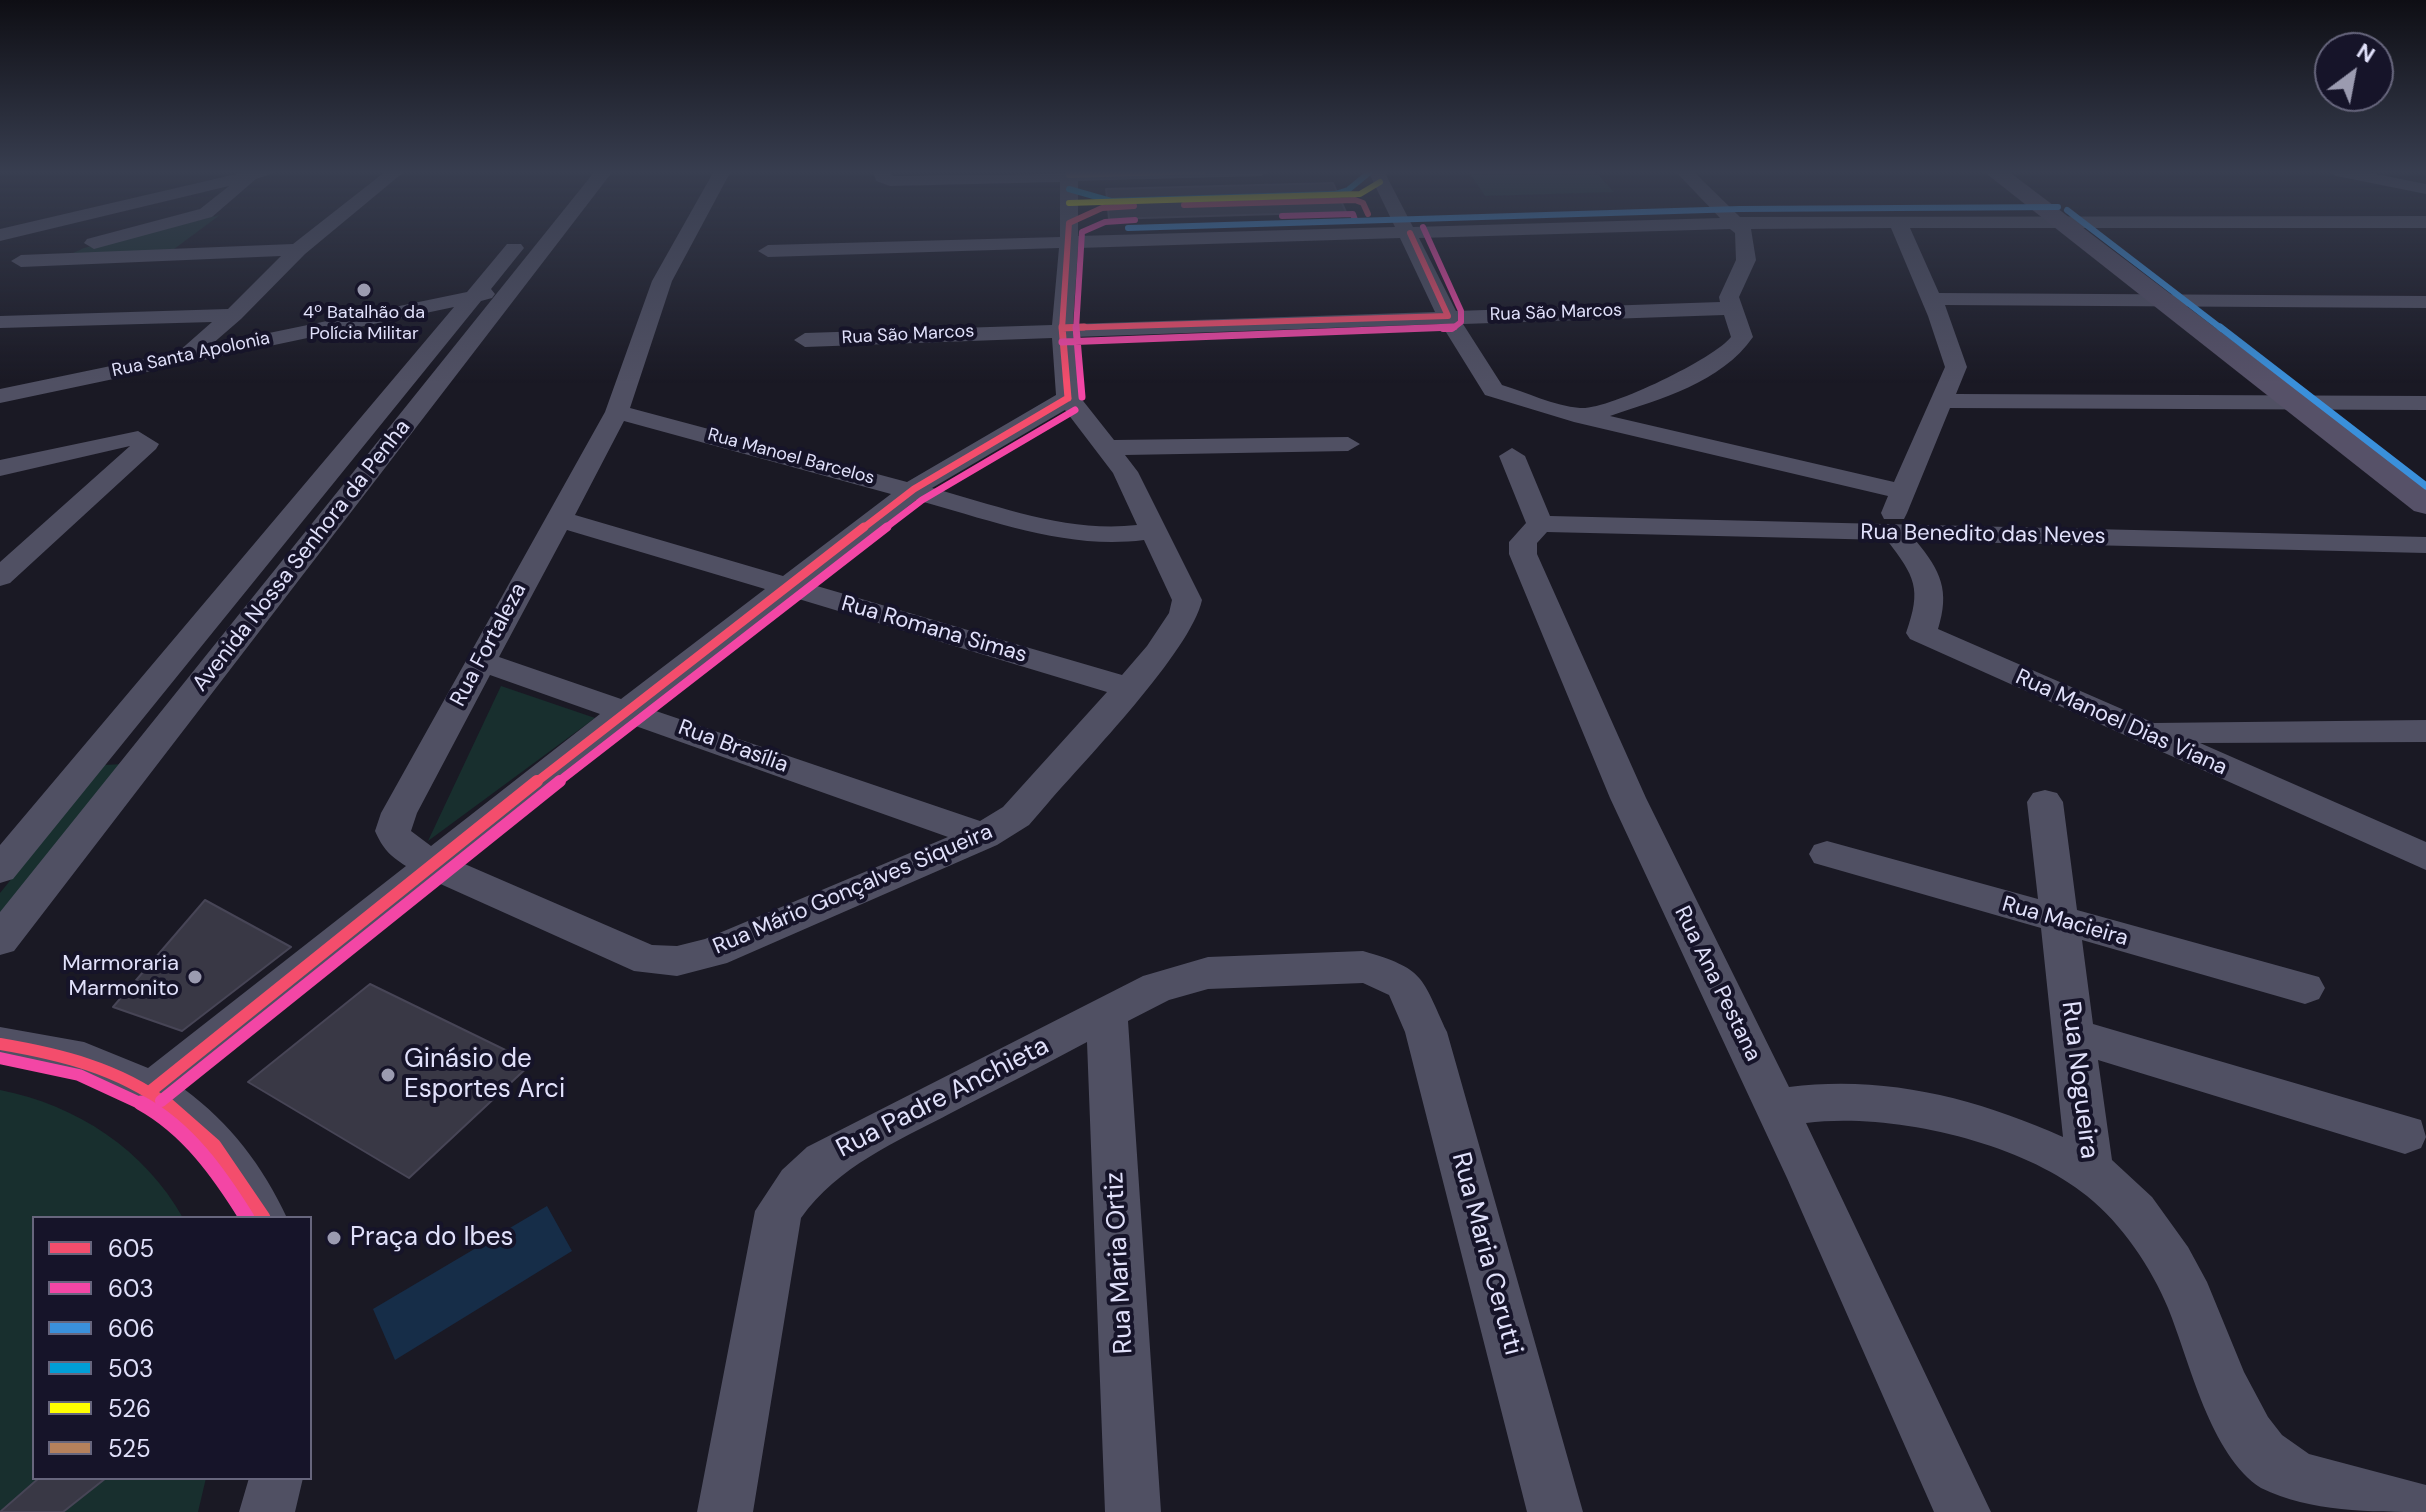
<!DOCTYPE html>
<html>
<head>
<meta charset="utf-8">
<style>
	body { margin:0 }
	#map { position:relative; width:2426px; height:1512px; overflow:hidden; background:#1a1924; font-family:"DM Sans",sans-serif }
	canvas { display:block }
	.legend { position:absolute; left:32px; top:1216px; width:280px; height:264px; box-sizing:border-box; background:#161429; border:2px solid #67667d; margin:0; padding:10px 14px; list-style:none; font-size:24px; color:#e1e1fb }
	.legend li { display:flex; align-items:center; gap:16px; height:40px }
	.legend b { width:40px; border:2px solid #67667d }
	.north { position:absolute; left:2314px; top:32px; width:80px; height:80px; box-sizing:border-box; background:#161429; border:2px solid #67667d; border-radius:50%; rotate:32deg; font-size:22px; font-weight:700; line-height:32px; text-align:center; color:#e1e1fb }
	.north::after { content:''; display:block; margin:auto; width:28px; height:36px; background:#9b9bb0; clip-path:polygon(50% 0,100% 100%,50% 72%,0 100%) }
</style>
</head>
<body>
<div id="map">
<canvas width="2426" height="1512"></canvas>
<ul class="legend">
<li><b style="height:10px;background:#f44d6c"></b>605</li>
<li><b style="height:10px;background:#f346a5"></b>603</li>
<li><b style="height:10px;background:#3a90db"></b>606</li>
<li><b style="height:10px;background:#009ed6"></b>503</li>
<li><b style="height:10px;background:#ff0"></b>526</li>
<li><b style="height:10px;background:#b6815c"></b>525</li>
</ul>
<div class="north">N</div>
</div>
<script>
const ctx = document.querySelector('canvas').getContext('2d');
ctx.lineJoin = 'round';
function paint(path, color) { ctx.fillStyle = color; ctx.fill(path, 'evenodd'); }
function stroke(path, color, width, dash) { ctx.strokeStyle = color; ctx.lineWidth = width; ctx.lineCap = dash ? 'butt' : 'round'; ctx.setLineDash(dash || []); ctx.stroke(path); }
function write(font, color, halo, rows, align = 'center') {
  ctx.font = font + ' "DM Sans",sans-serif'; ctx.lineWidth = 8; ctx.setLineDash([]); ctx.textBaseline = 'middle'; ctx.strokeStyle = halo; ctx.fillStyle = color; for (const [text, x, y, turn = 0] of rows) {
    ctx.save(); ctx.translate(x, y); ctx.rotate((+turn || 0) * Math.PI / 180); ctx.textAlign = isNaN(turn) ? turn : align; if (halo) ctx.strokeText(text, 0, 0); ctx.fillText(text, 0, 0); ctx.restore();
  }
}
const green = new Path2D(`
	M1468,171H1595L1614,192L1485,196Z
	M220,215L170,252L73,253L84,248Z
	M501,686L595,718L428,841Z
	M124,764L0,920V893L104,765Z
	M0,1090C77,1105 145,1150 183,1218H34V1478H206L198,1512H0Z`);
const water = new Path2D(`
	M547,1206L572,1251L395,1360L373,1309Z`);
const building = new Path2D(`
	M1333,183L1346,212L1109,219L1106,189Z
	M205,900L291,947L182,1031L113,1007Z
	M370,984L532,1063L409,1178L248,1082Z
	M39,1478H106L63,1512H0Z`);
const minor = new Path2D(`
	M249,171H279L256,179L212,217L94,249L84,243L87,239L200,209L229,186L0,241V229Z
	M386,171H405L305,254L241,319L211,345L467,292L507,244H521L524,248L491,289L495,294L492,298L481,301L13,879L0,883V845L454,307L0,403V389L178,352L212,322L0,328V316L228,309L281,256L21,267L11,261L21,255L293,244Z
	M595,171H613L14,951L0,955V912Z
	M714,171H731L672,281L630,408L907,482L1056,395L1052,338L805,347L794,340L805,333L1052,325L1059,248L768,257L758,251L768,245L1060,237V182L890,186L876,181L873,171H889L893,176L1270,171L1261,176L1078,181V236L1395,227L1368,171H1384L1413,227L1720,218L1675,171H1693L1740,217L2426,216V228H1910L1939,293L2426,296V308L1945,305L1967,367L1956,394L2426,396V410L1950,408L1907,513L1904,519H1884L1881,513L1888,496L1574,422L1485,395L1441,324L1074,337L1080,397L1114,440L1348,437L1360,444L1348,451L1125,455L1138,472L1202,600C1191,651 1086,759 1048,803L1029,825L997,845L727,963L677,976L634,971L436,882L184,1089C230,1123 263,1166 287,1218H238C186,1119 108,1076 0,1061V1027L84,1042L148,1068L406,866C390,856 383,849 375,831L381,813L605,412L652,281ZM1891,228L1928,316L1945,367L1894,482L1610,416C1660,399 1721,383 1753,337L1739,297L1756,260L1751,229ZM1730,229L1735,233L1736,260L1719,297L1720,302L1456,311L1419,238ZM1400,238L1435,312L1073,324L1078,248ZM1724,315L1731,337C1714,359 1606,411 1580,408C1554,406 1526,392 1502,385L1463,324ZM1065,410L1113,473L1137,525C1067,533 999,506 932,488ZM624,421L891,494L783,576L575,515ZM916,500C991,520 1066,550 1144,540L1172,600L1169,613L1147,646L1122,675L810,584ZM567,530L765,589L621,699L499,657ZM792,597L1107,692L1003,807L980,821L650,709ZM490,675L600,714L431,846L411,831L417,813ZM630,724L948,837L705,939L677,946L652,945L460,862Z
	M2327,171H2361L2426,184V194L2336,176Z
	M138,431L159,444L156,449L10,583L0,586V562L130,446L0,476V460Z
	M1512,448L1525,456L1550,516L2426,537V553L1916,541C1941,571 1950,591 1938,629L2154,723L2426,720V742L2200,743L2426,842V870L1910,639L1906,633C1922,588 1915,577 1887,540L1547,532L1537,543V554L1646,798L1789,1087C1886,1075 1975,1098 2063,1137L2041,928L1814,863L1809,854L1814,845L1827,841L2038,899L2027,802L2033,793L2045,790L2057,793L2063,802L2077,910L2319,977L2325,988L2319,999L2305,1004L2082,940L2093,1024L2421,1120L2426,1137L2421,1148L2405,1154L2098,1060L2112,1160L2152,1197L2188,1247L2207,1282L2244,1372L2268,1417L2282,1435L2309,1454L2426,1485V1512C2370,1512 2311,1512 2261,1488C2210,1455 2190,1362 2168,1308C2151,1267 2122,1224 2087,1196C2021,1142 1891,1112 1806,1123L1991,1512H1934L1787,1178L1610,798L1509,554V542L1526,523L1499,456Z
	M1363,951C1425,969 1421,976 1447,1032L1583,1512H1527L1405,1032L1389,995L1363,983L1208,989L1169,1000L1128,1021L1161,1512H1105L1087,1042C1042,1066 996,1090 951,1113C896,1142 838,1166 801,1218L753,1512H697L755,1211L782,1170L807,1147L1143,976L1208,957Z
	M249,1478H303L295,1512H239Z`);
const major = new Path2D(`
	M1983,171H2008L2426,487V514L2414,511Z`);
const bus1Far4 = new Path2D(`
	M1184,205L1355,200L1363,203L1368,214
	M1062,328L1448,316L1410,233
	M1062,329L1069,223L1102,208L1134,206`);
const bus1Far3 = new Path2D(`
	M1062,327L1068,398
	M1062,328L1084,327
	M862,529L914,489L1068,398`);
const bus1Far2 = new Path2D(`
	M535,783L864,527`);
const bus1Far1 = new Path2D(`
	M0,1044C59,1054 118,1068 167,1105
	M152,1090L537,781`);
const bus1 = new Path2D(`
	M165,1103L214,1146L263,1218`);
const bus2Far4 = new Path2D(`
	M1282,216L1353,214L1355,220
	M1423,227L1461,311V322L1452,329H1443
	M1076,329L1082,232L1105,222L1135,220`);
const bus2Far3 = new Path2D(`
	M1076,327L1082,397
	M1062,342L1454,327
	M884,529L922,500L1075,410`);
const bus2Far2 = new Path2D(`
	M557,783L887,527`);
const bus2Far1 = new Path2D(`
	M0,1058L79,1075L144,1105
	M161,1101L560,781`);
const bus2 = new Path2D(`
	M141,1103C188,1129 219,1173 247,1218`);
const bus3Far1 = new Path2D(`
	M2067,210L2222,329
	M1128,228L1739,209L2058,207`);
const bus3 = new Path2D(`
	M2220,327L2426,486`);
const bus4 = new Path2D(`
	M1069,189L1111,201L1335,194L1348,190L1371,171`);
const bus5 = new Path2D(`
	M1069,203L1360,194L1380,182`);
const bus6 = new Path2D(`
	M1069,175L1203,171`);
const markers = [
	[364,290,8,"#9b9bb0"],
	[195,977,8,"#9b9bb0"],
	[388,1075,8,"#9b9bb0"],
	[334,1238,8,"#9b9bb0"]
];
const farPoinames = [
	["4º Batalhão da",364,313],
	["Polícia Militar",364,334]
];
const farStreetnames = [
	["Rua São Marcos",1556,313,-2],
	["Rua São Marcos",908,335,-3],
	["Rua Santa Apolonia",191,355,-12],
	["Rua Manoel Barcelos",791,457,15]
];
const streetNames = [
	["Rua Benedito das Neves",1983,535,1],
	["Avenida Nossa Senhora da Penha",302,556,-52],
	["Rua Romana Simas",934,630,16],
	["Rua Fortaleza",489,645,-62],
	["Rua Manoel Dias Viana",2121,723,24],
	["Rua Brasília",733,747,20],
	["Rua Mário Gonçalves Siqueira",853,890,-23],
	["Rua Macieira",2065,922,16],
	["Rua Ana Pestana",1717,984,64]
];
const poiNames = [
	["Marmoraria",179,964],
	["Marmonito",179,989]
];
const nearPoinames = [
	["Ginásio de",404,1060],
	["Esportes Arci",404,1090],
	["Praça do Ibes",350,1238]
];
const nearStreetnames = [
	["Rua Nogueira",2079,1080,83],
	["Rua Padre Anchieta",943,1098,-27],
	["Rua Maria Cerutti",1486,1254,75],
	["Rua Maria Ortiz",1120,1263,-93]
];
paint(green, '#182f2e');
paint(water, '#162d48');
paint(building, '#393845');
stroke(building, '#474556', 2);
paint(minor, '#505063');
paint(major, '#565168');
stroke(bus1Far4, '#f44d6c', 6);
stroke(bus1Far3, '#f44d6c', 7);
stroke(bus1Far2, '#f44d6c', 9);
stroke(bus1Far1, '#f44d6c', 12);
stroke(bus1, '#f44d6c', 15);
stroke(bus2Far4, '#f346a5', 6);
stroke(bus2Far3, '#f346a5', 7);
stroke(bus2Far2, '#f346a5', 9);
stroke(bus2Far1, '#f346a5', 12);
stroke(bus2, '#f346a5', 15);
stroke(bus3Far1, '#3a90db', 6);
stroke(bus3, '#3a90db', 7);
stroke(bus4, '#009ed6', 6);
stroke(bus5, '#ff0', 6);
stroke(bus6, '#b6815c', 6);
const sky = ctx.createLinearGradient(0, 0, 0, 383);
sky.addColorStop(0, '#0e0e14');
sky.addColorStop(0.45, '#383e50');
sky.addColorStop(1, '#383e5000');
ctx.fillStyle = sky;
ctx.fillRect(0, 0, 2426, 383);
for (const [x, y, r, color] of markers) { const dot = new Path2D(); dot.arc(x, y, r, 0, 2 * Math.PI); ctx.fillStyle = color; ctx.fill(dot); stroke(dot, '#161429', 3); }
write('18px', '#e1e1fb', '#161429', farPoinames);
write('18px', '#e1e1fb', '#161429', farStreetnames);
write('22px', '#e1e1fb', '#161429', streetNames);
write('22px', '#e1e1fb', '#161429', poiNames, 'right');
write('26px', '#e1e1fb', '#161429', nearPoinames, 'left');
write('26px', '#e1e1fb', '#161429', nearStreetnames);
</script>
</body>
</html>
